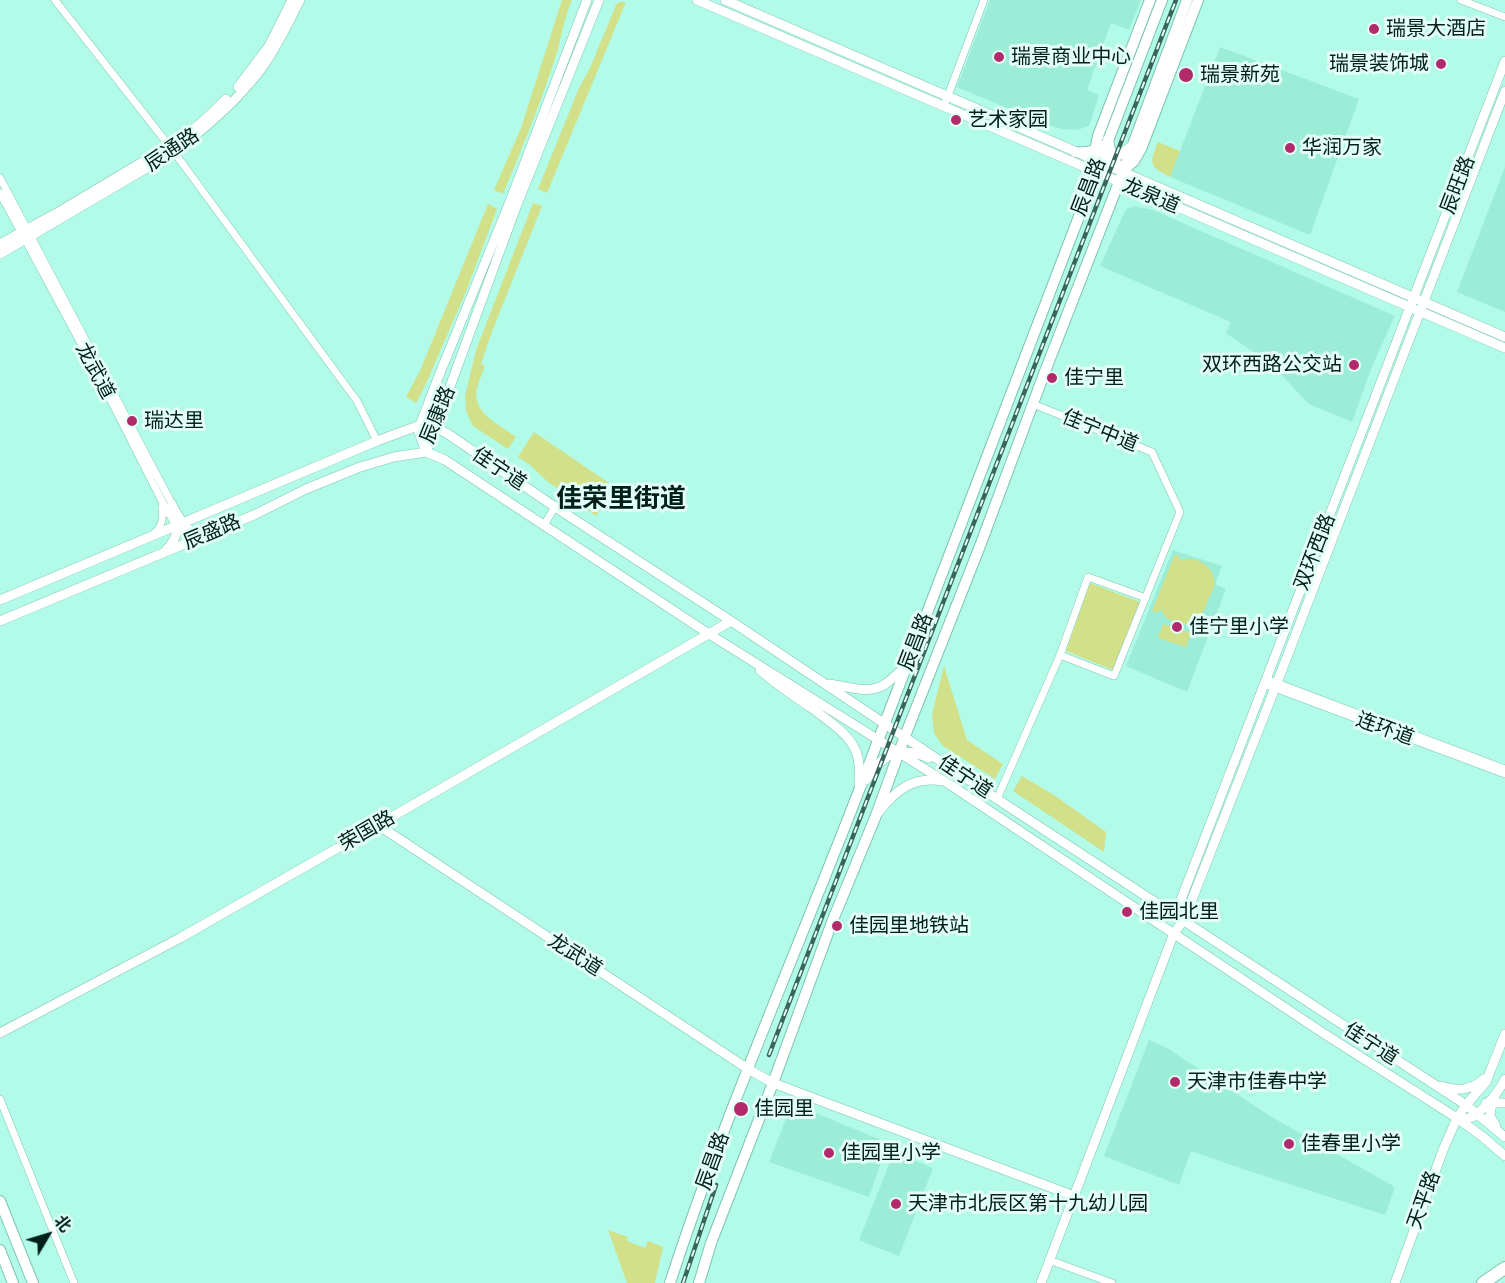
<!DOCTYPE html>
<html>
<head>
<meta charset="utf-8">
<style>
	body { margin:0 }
	#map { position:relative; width:1505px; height:1283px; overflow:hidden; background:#b1fbe8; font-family:Raleway,"Noto Sans SC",sans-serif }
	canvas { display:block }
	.north { position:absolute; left:18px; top:1205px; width:60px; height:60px; -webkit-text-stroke:4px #e2fef6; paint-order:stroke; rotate:52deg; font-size:16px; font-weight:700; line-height:24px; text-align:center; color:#02201a }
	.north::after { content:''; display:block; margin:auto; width:21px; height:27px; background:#02201a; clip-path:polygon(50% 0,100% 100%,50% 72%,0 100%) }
</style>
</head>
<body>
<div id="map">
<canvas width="1505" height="1283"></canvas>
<div class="north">北</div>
</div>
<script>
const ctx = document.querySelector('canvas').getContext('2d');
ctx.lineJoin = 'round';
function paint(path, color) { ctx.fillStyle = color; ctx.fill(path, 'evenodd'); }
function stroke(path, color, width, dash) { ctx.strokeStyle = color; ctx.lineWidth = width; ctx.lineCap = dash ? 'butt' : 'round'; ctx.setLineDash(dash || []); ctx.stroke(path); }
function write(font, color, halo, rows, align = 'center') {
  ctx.font = font + ' Raleway,"Noto Sans SC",sans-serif'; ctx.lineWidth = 6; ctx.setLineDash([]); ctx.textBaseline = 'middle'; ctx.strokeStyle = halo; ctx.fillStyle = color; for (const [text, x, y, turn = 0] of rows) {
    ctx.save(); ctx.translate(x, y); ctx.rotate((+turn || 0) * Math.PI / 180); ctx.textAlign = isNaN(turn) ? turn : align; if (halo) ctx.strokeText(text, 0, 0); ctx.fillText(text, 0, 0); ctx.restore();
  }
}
const built = new Path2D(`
	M990,0H1141L1129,30L1111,23L1087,90L1099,95L1089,126L1077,130L1062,129L1045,124L957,87Z
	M1220,47L1359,99L1310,235L1170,177Z
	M1505,167V312L1457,292Z
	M1134,206L1153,210L1395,316L1373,364L1352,422L1309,404L1271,364L1226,333L1231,322L1100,266L1126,209Z
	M1173,550L1222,566L1215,584L1226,589L1187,692L1126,666Z
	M1149,1040L1167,1048L1270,1116L1395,1187L1385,1215L1249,1171L1191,1151L1179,1185L1104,1156Z
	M792,1103L888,1143L869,1197L769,1162Z
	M894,1152L933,1168L899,1256L859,1240Z`);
const green = new Path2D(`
	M562,0H572C565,16 562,33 558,49C543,98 523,146 503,194L494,190L521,128Z
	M619,2H626L547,193L538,189L579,88L590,68L616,5Z
	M1158,142L1180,151L1170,177C1149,166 1149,164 1158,142Z
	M533,203L542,206L491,334L481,364L485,366C482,373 479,381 477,388C471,413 500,425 516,437L508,449L473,426L466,411L465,396L476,350Z
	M488,204L497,209L465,294L425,386L416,403L406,397L420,371Z
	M534,432L609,483L597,501L603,505L596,516L548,482L530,465L518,457Z
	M1175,554L1180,557L1179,561C1193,555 1212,563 1214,580C1215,586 1212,592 1209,598C1203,613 1198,629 1177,623C1169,620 1164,618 1161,609L1158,613L1152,611Z
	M1090,583L1140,602L1113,670L1066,651Z
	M1163,624L1191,633L1186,647L1158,638Z
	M944,666L967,740L1003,764L995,779L943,746L934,733L932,714Z
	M1022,776L1054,795L1106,832L1104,852L1013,791Z
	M608,1230L628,1237L627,1241L645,1248L648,1241L663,1247L655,1283H627Z`);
const street = new Path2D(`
	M55,0L174,152L357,401L377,441
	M1461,0L1505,17
	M944,106L984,0
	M0,178L172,504L184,523L199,537
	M0,193L97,373L167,511L177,526L196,537
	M1033,404L1152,452L1180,512L1114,676L1060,655
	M544,525L555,507
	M154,534C162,526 164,518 162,507
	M1266,679L1505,769
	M1264,684L1505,774
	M997,799L1060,655L1088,577L1146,598
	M0,1099L74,1283
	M1049,1260L1112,1283`);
const secondary = new Path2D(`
	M697,0L1505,348
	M725,0L1505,337
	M238,87L269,46L292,0
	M1107,160L1118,156L1133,145
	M0,244L55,214L169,146L200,124L226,99
	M0,254L174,152C207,127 240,99 264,65C278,45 289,22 300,0
	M426,452L419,432L420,425L438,378L509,204L587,0
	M426,452L516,207L599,0
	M166,550C182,534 177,524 172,504
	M0,600L377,441L420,425L435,427L448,434L555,507L731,621L997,799L1466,1105L1505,1137
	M0,621L254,515L306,489L360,467L394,457L426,452L445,460L709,634L949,784L1323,1033L1457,1118L1483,1137L1505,1156
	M760,670C776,684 795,697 813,709C827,720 845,731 854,747C860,758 860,772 859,784
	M829,684C846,686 866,694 882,686C891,681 900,671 908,664
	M866,780C883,753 899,745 929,758
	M878,813C895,791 912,776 942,781
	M378,825L748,1069L773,1083L1074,1196
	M1175,918V915L1505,61
	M0,1033L180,938L378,825L731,621
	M1441,1086C1457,1091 1470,1091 1484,1079
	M1495,1099L1491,1108L1490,1116L1496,1126
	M1486,1103H1505
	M1457,1118C1462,1119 1467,1119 1472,1117C1484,1110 1499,1092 1505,1079
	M1041,1283L1174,933L1184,920L1275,688L1505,91
	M1395,1283L1443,1150L1457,1118L1466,1105L1486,1082L1505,1034`);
const primary = new Path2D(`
	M1108,139C1111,165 1128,178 1146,194
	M1075,152C1085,153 1094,152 1101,146
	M1098,161L1096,146L1098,136L1150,0
	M1125,169L1134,161L1141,149L1198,0
	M0,1201L33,1283
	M0,1250L13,1283
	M670,1283C724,1116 795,956 858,793C961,529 1059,264 1162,0
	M699,1283L711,1243L773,1083L832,922L875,818L905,736L980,546L1044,374L1119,182L1187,0`);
const highway = new Path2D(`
	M1483,1283L1505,1268`);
const rail = new Path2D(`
	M769,1055L890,740L1176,0
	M683,1283L716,1185`);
const markers = [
	[1374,29,6,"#b22a6b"],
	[999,57,6,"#b22a6b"],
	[1441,64,6,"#b22a6b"],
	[1186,75,8,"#b22a6b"],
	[956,120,6,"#b22a6b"],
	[1290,148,6,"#b22a6b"],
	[1354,365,6,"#b22a6b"],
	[1052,378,6,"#b22a6b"],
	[132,421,6,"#b22a6b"],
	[1177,627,6,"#b22a6b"],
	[1127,912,6,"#b22a6b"],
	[837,926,6,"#b22a6b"],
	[1175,1082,6,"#b22a6b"],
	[741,1109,8,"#b22a6b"],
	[1289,1144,6,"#b22a6b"],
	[829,1153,6,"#b22a6b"],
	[896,1204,6,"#b22a6b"]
];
const poiNames = [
	["瑞景大酒店",1386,29],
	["瑞景商业中心",1011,57],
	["瑞景装饰城",1429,64,"right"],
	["瑞景新苑",1200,75],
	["艺术家园",968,120],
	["华润万家",1302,148],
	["双环西路公交站",1342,365,"right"],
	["佳宁里",1064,378],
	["瑞达里",144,421],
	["佳宁里小学",1189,627],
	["佳园北里",1139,912],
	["佳园里地铁站",849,926],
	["天津市佳春中学",1187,1082],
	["佳园里",754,1109],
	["佳春里小学",1301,1144],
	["佳园里小学",841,1153],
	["天津市北辰区第十九幼儿园",908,1204]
];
const streetNames = [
	["辰通路",172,150,-34],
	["辰旺路",1458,185,-69],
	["辰昌路",1089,187,-69],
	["龙泉道",1151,196,23],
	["龙武道",95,371,62],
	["辰康路",438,415,-68],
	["佳宁中道",1100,431,22],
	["佳宁道",499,469,34],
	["辰盛路",212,532,-23],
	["双环西路",1315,552,-69],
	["辰昌路",916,642,-69],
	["连环道",1385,729,20],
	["佳宁道",965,777,34],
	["荣国路",367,831,-30],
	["龙武道",575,955,33],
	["佳宁道",1371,1044,33],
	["辰昌路",713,1161,-70],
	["天平路",1424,1200,-70]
];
const districtNames = [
	["佳荣里街道",621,499]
];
paint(built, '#9cedd8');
paint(green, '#d2e089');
stroke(street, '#7dc5b3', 8);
stroke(secondary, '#7dc5b3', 10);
stroke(primary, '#7dc5b3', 12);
stroke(highway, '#7dc5b3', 14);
stroke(street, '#fff', 7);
stroke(secondary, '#fff', 9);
stroke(primary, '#fff', 10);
stroke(highway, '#fff', 12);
stroke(rail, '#39655b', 4.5);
stroke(rail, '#e2fef6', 2, [7]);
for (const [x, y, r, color] of markers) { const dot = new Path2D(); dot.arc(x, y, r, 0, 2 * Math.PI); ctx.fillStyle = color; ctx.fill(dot); stroke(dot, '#e2fef6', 2); }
write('20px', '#02201a', '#e2fef6', poiNames, 'left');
write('20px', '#02201a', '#e2fef6', streetNames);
write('bold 26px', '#02201a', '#e2fef6', districtNames);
</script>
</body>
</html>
